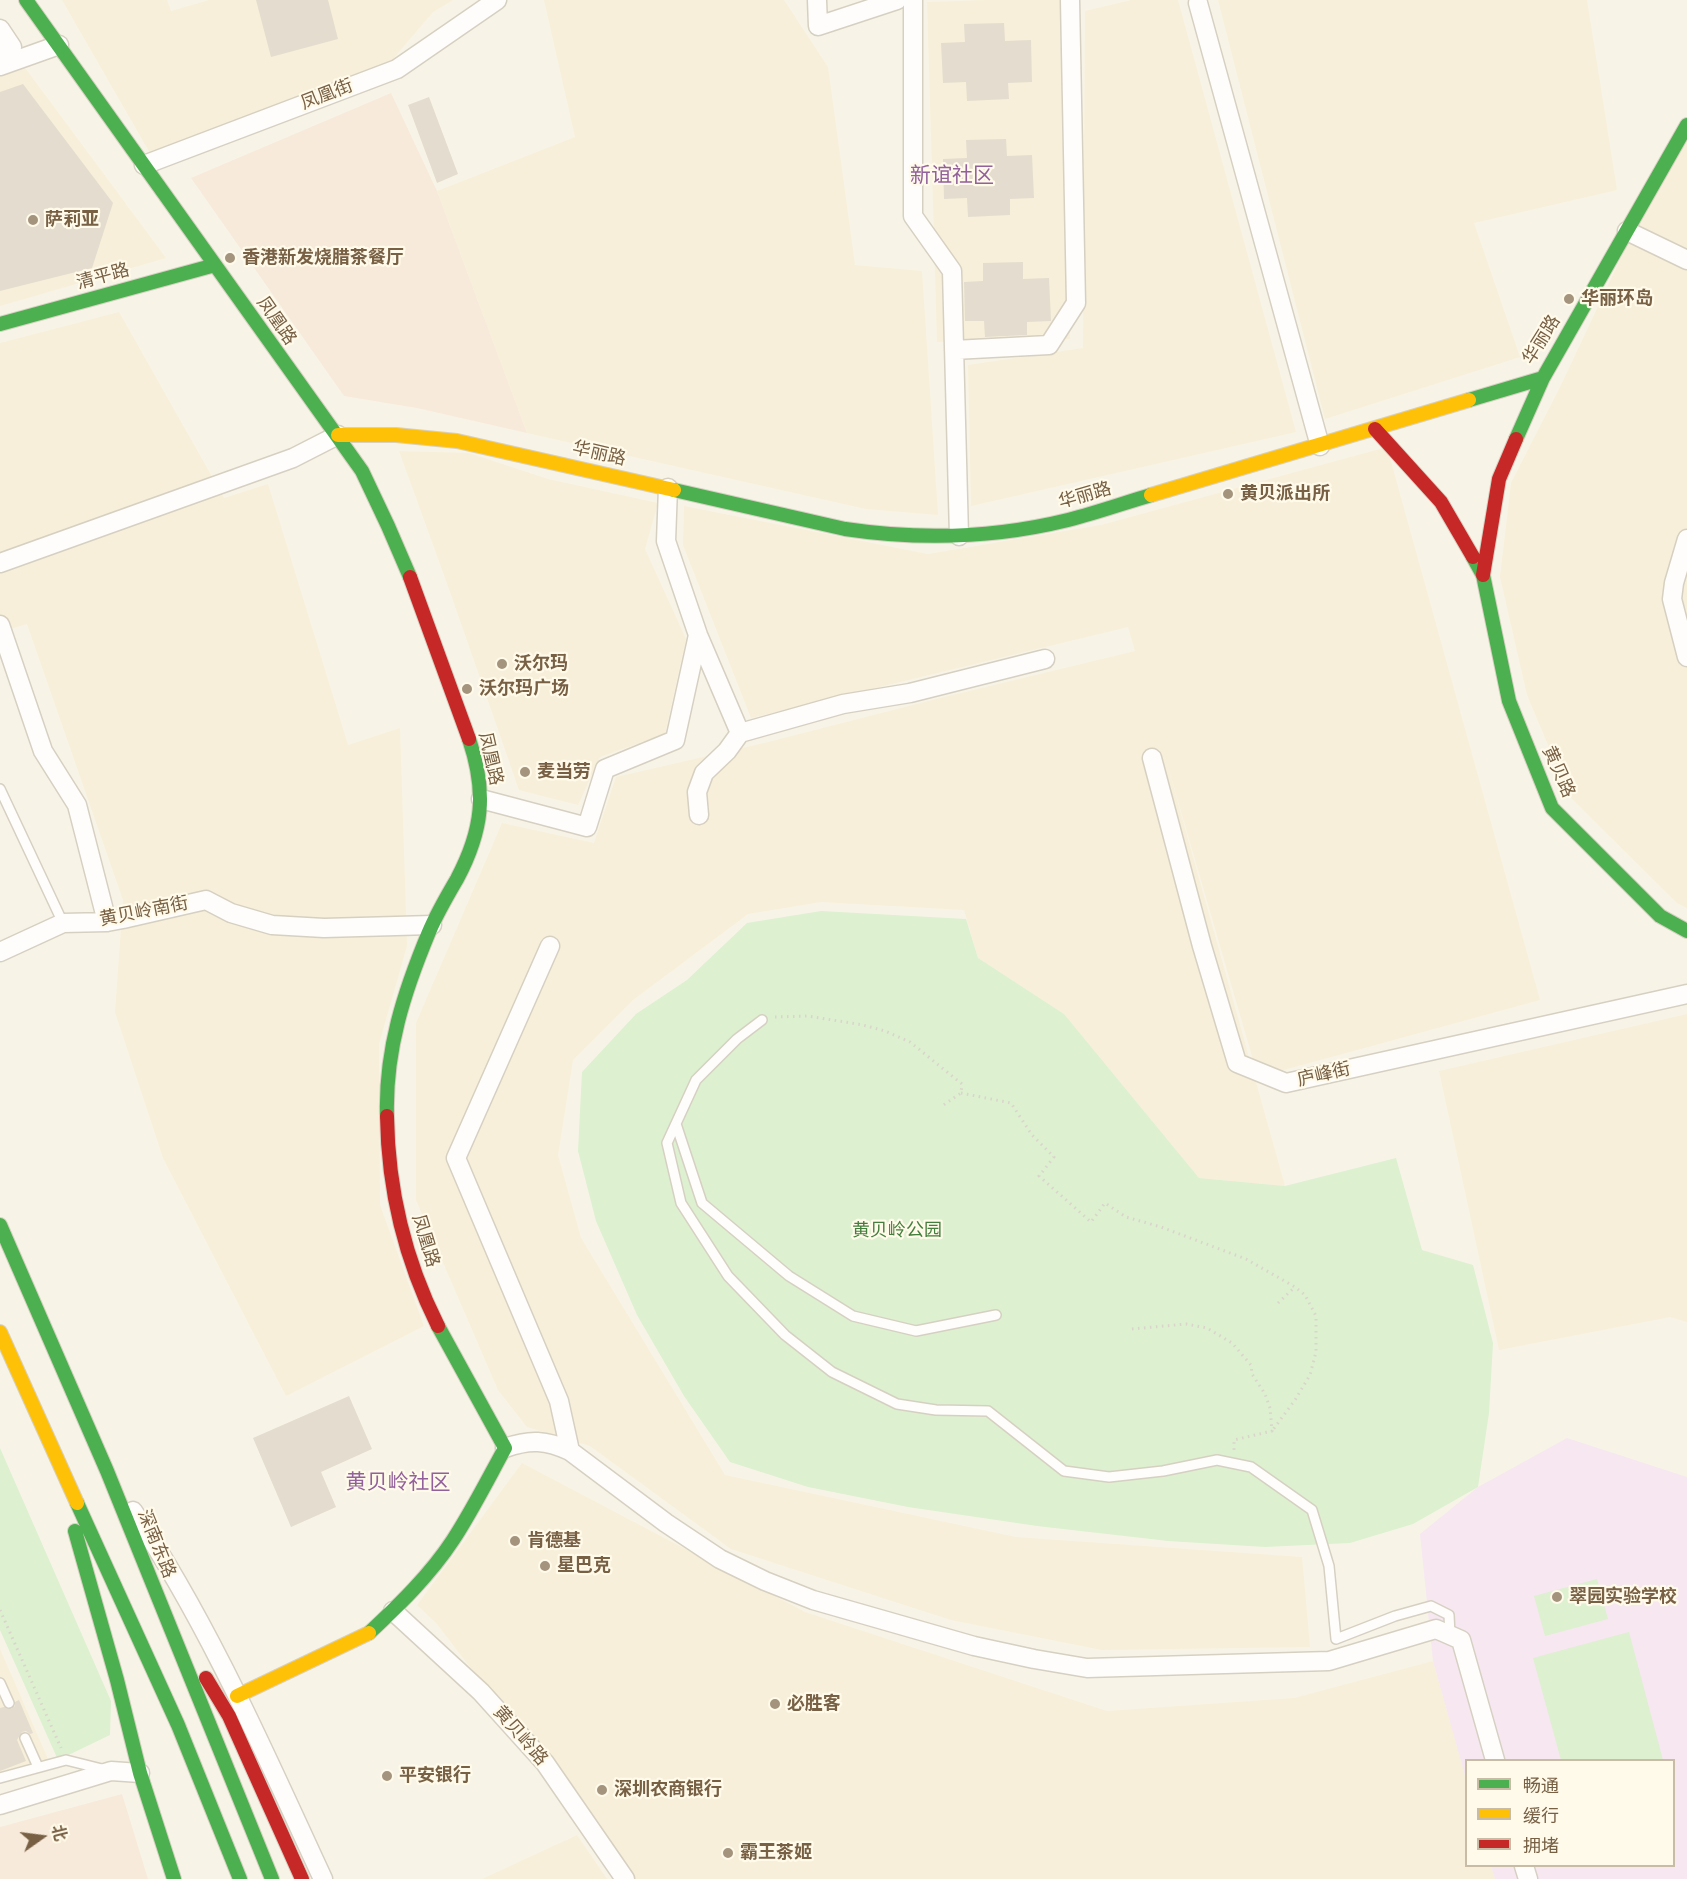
<!DOCTYPE html>
<html>
<head>
<meta charset="utf-8">
<style>
	body { margin:0 }
	#map { position:relative; width:1687px; height:1879px; overflow:hidden; background:#f7f4e7; font-family:"Archivo Narrow","Noto Sans SC",sans-serif }
	canvas { display:block }
	.legend { position:absolute; left:1465px; top:1759px; width:210px; height:108px; box-sizing:border-box; background:#fffae9; border:2px solid #c9bca7; margin:0; padding:8px 10px; list-style:none; font-size:18px; color:#786045 }
	.legend li { display:flex; align-items:center; gap:12px; height:30px }
	.legend b { width:30px; border:2px solid #c9bca7 }
	.north { position:absolute; left:12px; top:1807px; width:60px; height:60px; -webkit-text-stroke:4px #fffae9; paint-order:stroke; rotate:76deg; font-size:16px; font-weight:700; line-height:24px; text-align:center; color:#786045 }
	.north::after { content:''; display:block; margin:auto; width:21px; height:27px; background:#786045; clip-path:polygon(50% 0,100% 100%,50% 72%,0 100%) }
</style>
</head>
<body>
<div id="map">
<canvas width="1687" height="1879"></canvas>
<ul class="legend">
<li><b style="height:8px;background:#4caf50"></b>畅通</li>
<li><b style="height:8px;background:#ffc107"></b>缓行</li>
<li><b style="height:8px;background:#c62828"></b>拥堵</li>
</ul>
<div class="north">北</div>
</div>
<script>
const ctx = document.querySelector('canvas').getContext('2d');
ctx.lineJoin = 'round';
function paint(path, color) { ctx.fillStyle = color; ctx.fill(path, 'evenodd'); }
function stroke(path, color, width, dash) { ctx.strokeStyle = color; ctx.lineWidth = width; ctx.lineCap = dash ? 'butt' : 'round'; ctx.setLineDash(dash || []); ctx.stroke(path); }
function write(font, color, halo, rows, align = 'center') {
  ctx.font = font + ' "Archivo Narrow","Noto Sans SC",sans-serif'; ctx.lineWidth = 4.5; ctx.setLineDash([]); ctx.textBaseline = 'middle'; ctx.strokeStyle = halo; ctx.fillStyle = color; for (const [text, x, y, turn = 0] of rows) {
    ctx.save(); ctx.translate(x, y); ctx.rotate((+turn || 0) * Math.PI / 180); ctx.textAlign = isNaN(turn) ? turn : align; if (halo) ctx.strokeText(text, 0, 0); ctx.fillText(text, 0, 0); ctx.restore();
  }
}
const residential = new Path2D(`
	M62,0H167L171,11L209,0H453L433,12L392,60L275,108L150,153Z
	M544,0H784L828,67L855,265L922,271L938,515L866,509L527,433L437,191L575,137Z
	M988,0H1060L1070,339L937,342L927,2Z
	M1131,0H1178L1296,432L971,506L968,365L1083,348L1085,11Z
	M1218,0H1587L1617,190L1474,223L1520,357L1325,419Z
	M0,29L17,57L166,258L0,306Z
	M1687,141V908L1677,903L1570,797L1527,695L1500,577L1511,483L1561,385L1634,230Z
	M119,312L224,498L268,484L348,745L400,728L407,946L379,1044L380,1205L424,1326L286,1396L163,1158L115,1012L123,900L27,624L0,632V343Z
	M1387,447L1540,1000L1258,1077L1164,753L1285,1186L1199,1178L1064,1014L978,958L964,910L821,902L748,914L633,1000L573,1060L558,1155L581,1238L725,1475L1016,1537L1302,1557L1310,1647L1102,1650L951,1620L731,1549L590,1446L527,1427L498,1390L416,1200V1023L502,823L594,843L616,777L764,743L936,699L1135,651L1128,627L751,718L683,545L684,506L928,554L1101,525Z
	M399,451L469,453L548,479L658,503L645,549L686,639L665,734L600,757L578,805L519,790L449,589Z
	M1687,1014V1322L1670,1317L1499,1350L1439,1071Z
	M522,1463L805,1612L1107,1711L1294,1698L1433,1661L1466,1779V1866H1491L1495,1879H632L437,1624L417,1605Z
	M0,1649L48,1759L0,1781Z
	M577,1835L607,1879H482Z`);
const commercial = new Path2D(`
	M391,93L437,191L527,433L417,408L344,396L191,178Z
	M122,1794L148,1879H0V1827Z`);
const education = new Path2D(`
	M1567,1438L1687,1477V1879H1495L1491,1866H1674V1760H1466V1779L1433,1661L1420,1534L1478,1487Z`);
const green = new Path2D(`
	M821,911L966,919L978,958L1064,1014L1199,1178L1285,1186L1396,1158L1422,1250L1473,1265L1493,1343L1489,1413L1478,1487L1413,1524L1350,1543L1265,1547L1168,1541L1037,1526L908,1507L808,1487L730,1462L684,1396L637,1315L596,1221L578,1151L582,1072L636,1014L687,980L747,923Z
	M0,1448L111,1701L110,1735L58,1760L0,1630Z
	M1597,1579L1608,1619L1545,1636L1534,1596Z
	M1629,1632L1663,1760H1561L1533,1658Z`);
const building = new Path2D(`
	M256,0H328L338,39L271,57Z
	M1004,23L1005,41L1031,40L1032,82L1008,83L1009,99L967,101L966,82L943,83L941,43L965,42L964,24Z
	M23,84L113,203L92,268L0,291V92Z
	M429,97L458,174L437,183L408,105Z
	M1006,139L1007,156L1032,155L1034,198L1010,199V215L968,217L967,198L944,199L943,159L967,158L966,140Z
	M1023,262V279L1049,278L1051,321L1027,322V335L985,337L984,321H965L964,282L983,281V263Z
	M349,1396L372,1449L321,1472L336,1507L291,1527L253,1438Z
	M19,1700L33,1733L30,1734L26,1731L22,1732L17,1740L26,1761L0,1771V1708L4,1707L11,1709L15,1706V1702Z`);
const path = new Path2D(`
	M775,1017L808,1016L863,1025L885,1031L910,1042L962,1084L961,1093L942,1106
	M961,1093L1011,1103L1032,1135L1054,1157L1039,1176L1091,1222L1105,1203L1126,1217L1161,1227L1246,1259L1295,1287L1305,1295L1316,1316V1352L1310,1375L1295,1400L1272,1431
	M1278,1303L1295,1287
	M1132,1329L1186,1324L1207,1328L1232,1343L1251,1365L1252,1374L1265,1394L1270,1408L1272,1431L1234,1440V1450
	M0,1610L61,1748`);
const lane = new Path2D(`
	M0,789L63,923
	M762,1020L737,1039L696,1080L667,1143L681,1203L728,1276L785,1335L832,1372L897,1404L936,1410L988,1411L1064,1471L1109,1477L1163,1471L1217,1460L1251,1467L1312,1510L1329,1566L1336,1639L1395,1616L1431,1606L1449,1615L1450,1635
	M676,1124L702,1203L789,1276L853,1316L916,1331L996,1315
	M0,1683L9,1703
	M25,1738L38,1767
	M0,1778L66,1760L106,1770`);
const street = new Path2D(`
	M817,0L818,26L897,0
	M913,0V216L952,271L959,536
	M1198,3L1320,446
	M0,29L12,47L0,51
	M0,66L59,45
	M144,165L397,69L497,0
	M1627,231L1687,260
	M954,350L1049,345L1076,303L1070,0
	M668,488L666,541L698,635L740,733
	M1687,539L1674,583L1672,599L1687,657
	M0,563L293,458L338,435
	M0,625L43,751L77,805L107,922
	M1152,758L1202,946L1237,1063L1286,1083L1687,994
	M481,799L587,827L605,769L675,740L698,635
	M699,815L697,792L704,773L727,751L740,733L843,704L910,693L1045,659
	M550,946L456,1158L559,1401L570,1451
	M0,952L63,923L107,922L123,919L206,900L231,913L272,925L324,928L432,925
	M505,1448C530,1439 546,1440 570,1451L666,1523L720,1559L765,1581L813,1600L974,1646L1034,1659L1087,1668L1329,1661L1436,1629L1461,1640L1495,1760
	M133,1511C210,1626 265,1754 323,1879
	M393,1611L481,1692L545,1763L625,1879
	M0,1805L111,1771L140,1773
	M1524,1866L1528,1879`);
const fast = new Path2D(`
	M26,0L362,471L388,526L410,577
	M0,324L215,265
	M1469,400L1543,378
	M1516,439L1543,378L1687,125
	M674,490L845,529C919,540 995,538 1068,520C1096,513 1124,503 1151,495
	M1473,557L1483,575L1509,701L1552,808L1660,916L1687,931
	M387,1116C385,1050 404,992 429,932C437,913 447,896 457,879C483,830 487,792 469,739
	M0,1225L107,1471L272,1879
	M77,1503L178,1725L240,1879
	M75,1531L117,1680L140,1773L174,1879
	M369,1633C399,1605 430,1575 453,1540C472,1511 488,1479 505,1448L438,1326`);
const slow = new Path2D(`
	M338,435H396L457,441L674,490
	M1151,495L1469,400
	M0,1332L77,1503
	M237,1696L369,1633`);
const jam = new Path2D(`
	M1375,429L1441,502L1473,557
	M1483,575L1499,479L1516,439
	M410,577L469,739
	M387,1116C388,1190 405,1260 438,1326
	M206,1678L229,1716L302,1879`);
const markers = [
	[33,220,6,"#a4947e"],
	[230,258,6,"#a4947e"],
	[1569,299,6,"#a4947e"],
	[1228,494,6,"#a4947e"],
	[502,664,6,"#a4947e"],
	[467,689,6,"#a4947e"],
	[525,772,6,"#a4947e"],
	[515,1541,6,"#a4947e"],
	[545,1566,6,"#a4947e"],
	[1557,1597,6,"#a4947e"],
	[775,1704,6,"#a4947e"],
	[387,1776,6,"#a4947e"],
	[602,1790,6,"#a4947e"],
	[728,1853,6,"#a4947e"]
];
const streetNames = [
	["凤凰街",327,95,-21],
	["清平路",103,277,-15],
	["凤凰路",276,321,55],
	["华丽路",1542,340,-58],
	["华丽路",599,454,13],
	["华丽路",1085,496,-16],
	["凤凰路",490,759,77],
	["黄贝路",1558,772,66],
	["黄贝岭南街",144,912,-11],
	["庐峰街",1324,1075,-13],
	["凤凰路",425,1241,73],
	["深南东路",156,1544,68],
	["黄贝岭路",520,1736,49]
];
const poiNames = [
	["萨莉亚",45,220],
	["香港新发烧腊茶餐厅",242,258],
	["华丽环岛",1581,299],
	["黄贝派出所",1240,494],
	["沃尔玛",514,664],
	["沃尔玛广场",479,689],
	["麦当劳",537,772],
	["肯德基",527,1541],
	["星巴克",557,1566],
	["翠园实验学校",1569,1597],
	["必胜客",787,1704],
	["平安银行",399,1776],
	["深圳农商银行",614,1790],
	["霸王茶姬",740,1853]
];
const parkNames = [
	["黄贝岭公园",897,1231]
];
const quarterNames = [
	["新谊社区",952,176],
	["黄贝岭社区",398,1483]
];
paint(residential, '#f7efd9');
paint(commercial, '#f8eada');
paint(education, '#f6e7f1');
paint(green, '#ddf0d0');
paint(building, '#e4dcce');
stroke(lane, '#d6d0c2', 12);
stroke(street, '#d6d0c2', 21);
stroke(fast, '#d8d1c3', 16);
stroke(slow, '#d8d1c3', 16);
stroke(jam, '#d8d1c3', 16);
stroke(path, '#dad4cb', 3, [1.5, 4.5]);
stroke(lane, '#fefdfb', 9);
stroke(street, '#fefdfb', 18);
stroke(fast, '#4caf50', 14);
stroke(slow, '#ffc107', 14);
stroke(jam, '#c62828', 14);
for (const [x, y, r, color] of markers) { const dot = new Path2D(); dot.arc(x, y, r, 0, 2 * Math.PI); ctx.fillStyle = color; ctx.fill(dot); stroke(dot, '#fffae9', 2); }
write('18px', '#786045', '#fffae9', streetNames);
write('bold 18px', '#786045', '#fffae9', poiNames, 'left');
write('18px', '#437f3c', '#fffae9', parkNames);
write('21px', '#92609c', '#fffae9', quarterNames);
</script>
</body>
</html>
